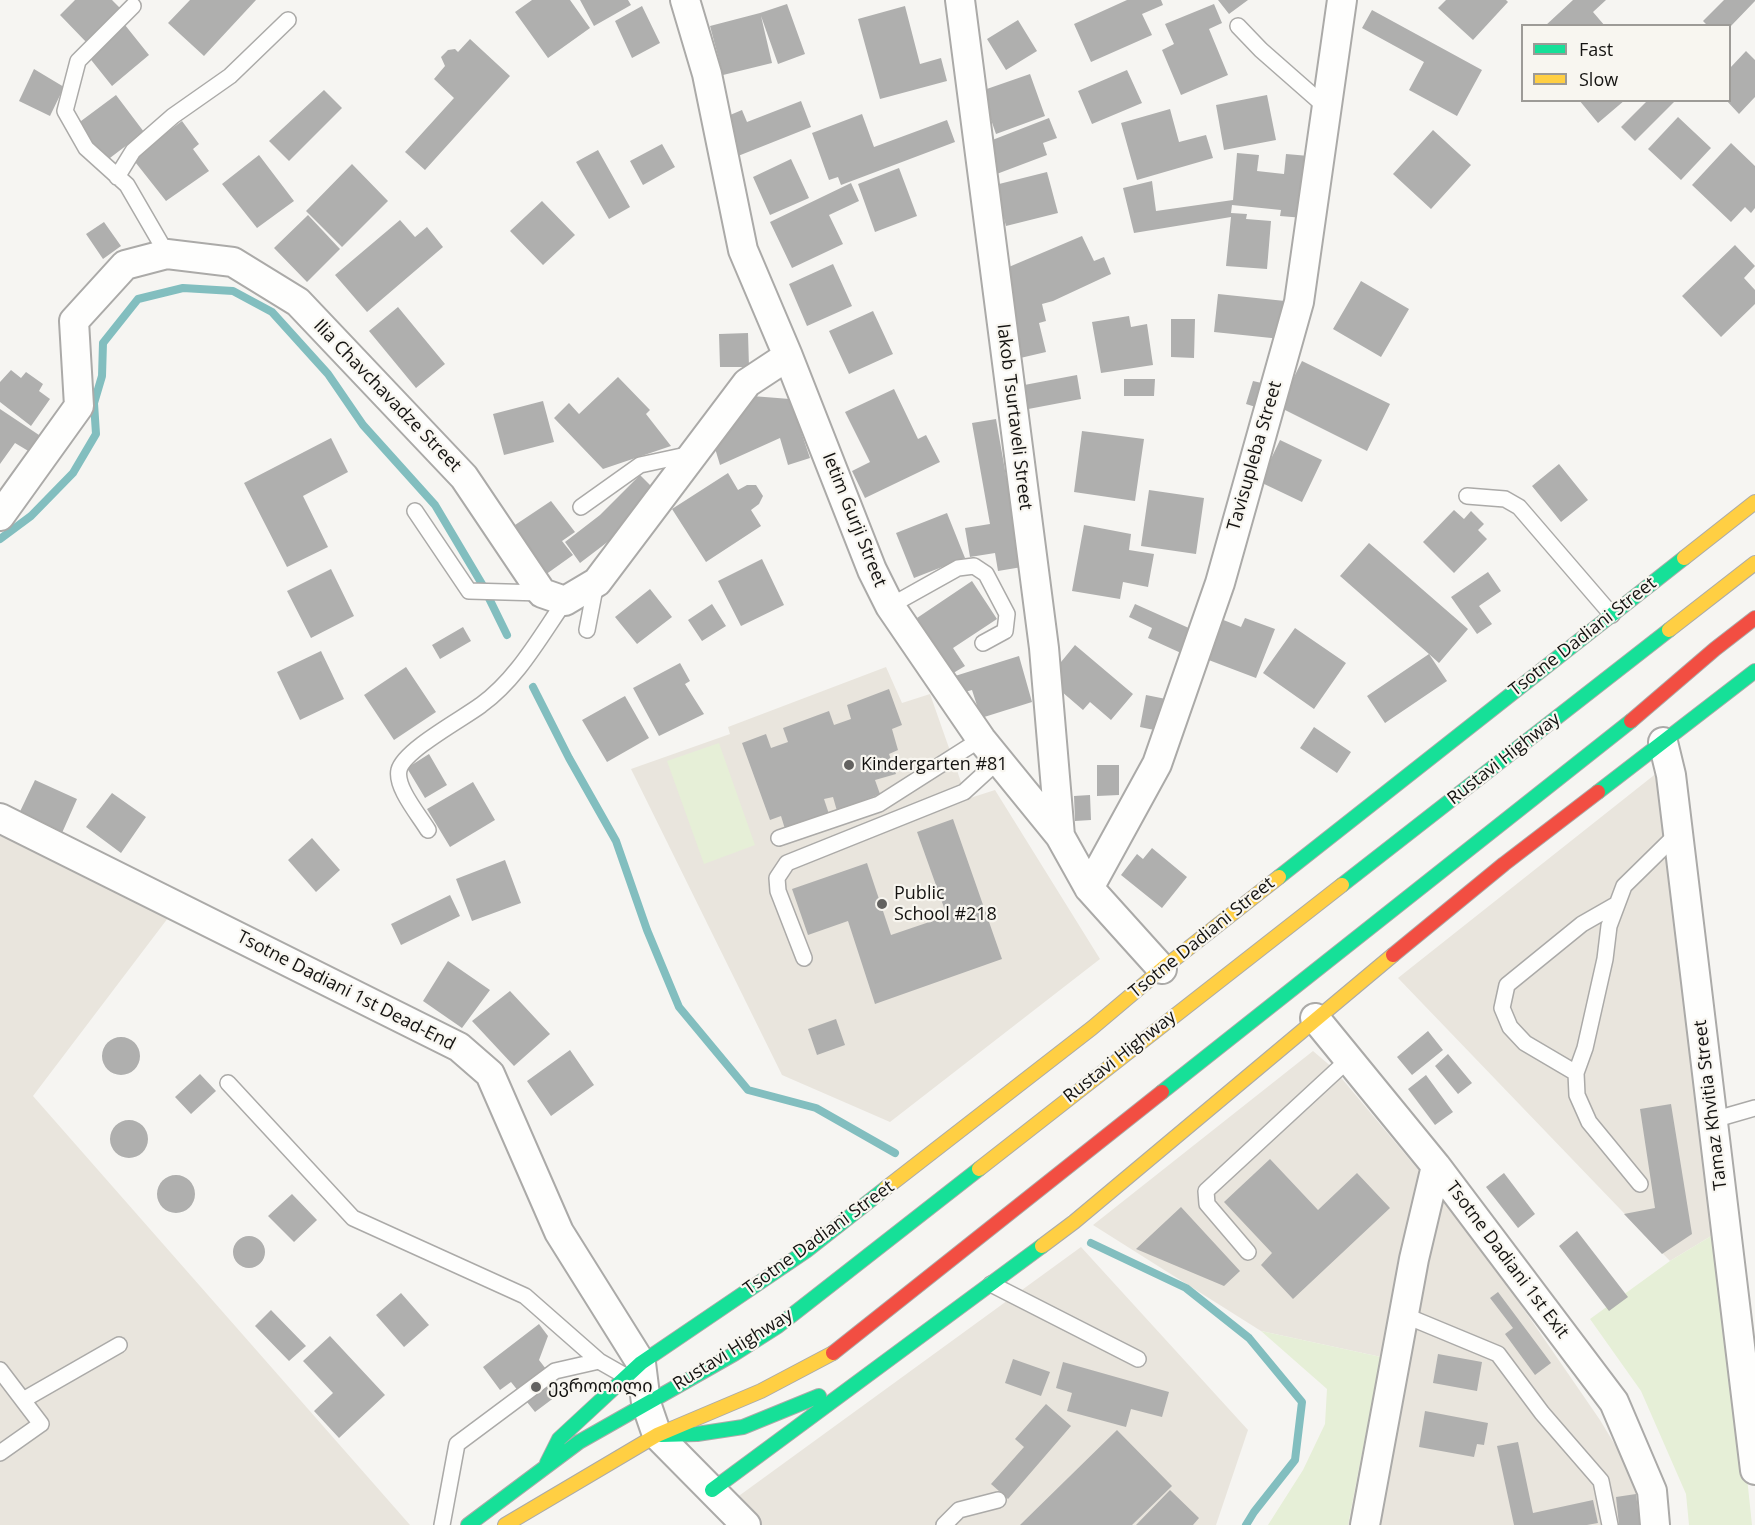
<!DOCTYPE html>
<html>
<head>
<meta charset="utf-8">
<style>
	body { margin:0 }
	#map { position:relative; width:1755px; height:1525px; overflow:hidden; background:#f6f5f2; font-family:"Open Sans",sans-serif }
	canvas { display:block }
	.legend { position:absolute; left:1521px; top:24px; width:210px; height:78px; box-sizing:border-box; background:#f8f6f0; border:2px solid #9d9b97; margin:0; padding:8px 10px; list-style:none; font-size:18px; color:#141311 }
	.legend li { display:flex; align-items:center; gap:12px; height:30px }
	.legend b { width:30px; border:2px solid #9d9b97 }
</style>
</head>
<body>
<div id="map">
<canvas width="1755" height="1525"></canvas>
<ul class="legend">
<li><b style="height:8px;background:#16e098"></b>Fast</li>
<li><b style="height:8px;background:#ffcf43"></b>Slow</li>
</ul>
</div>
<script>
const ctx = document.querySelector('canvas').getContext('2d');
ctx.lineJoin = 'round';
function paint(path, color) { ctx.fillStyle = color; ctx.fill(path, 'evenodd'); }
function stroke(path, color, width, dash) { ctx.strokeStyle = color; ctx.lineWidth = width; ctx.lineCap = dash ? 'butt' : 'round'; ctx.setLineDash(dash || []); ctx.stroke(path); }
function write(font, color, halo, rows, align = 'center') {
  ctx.font = font + ' "Open Sans","Noto Sans Georgian",sans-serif'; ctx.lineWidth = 4.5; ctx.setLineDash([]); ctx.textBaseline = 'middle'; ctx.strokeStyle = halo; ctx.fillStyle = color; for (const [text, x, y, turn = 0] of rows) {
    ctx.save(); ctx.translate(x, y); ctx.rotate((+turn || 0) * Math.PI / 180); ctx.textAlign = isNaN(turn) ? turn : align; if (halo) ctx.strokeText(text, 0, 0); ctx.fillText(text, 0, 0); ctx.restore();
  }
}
const built = new Path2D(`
	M886,667L902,703L930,694L967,799L995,790L1100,959L890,1122L782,1075L631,769L730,734L728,727Z
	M1658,772L1721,1230L1670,1261L1398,978Z
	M0,825L171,914L33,1096L410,1525H0Z
	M1313,1051L1333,1068L1472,1234L1600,1420L1641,1488L1645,1525H1348L1381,1357L1261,1331L1093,1225Z
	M1081,1247L1248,1430L1216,1525H762L736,1498Z`);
const green = new Path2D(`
	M719,743L755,845L704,864L667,761Z
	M1721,1230L1752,1525H1689L1686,1494L1641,1391L1590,1319L1670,1261Z
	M1261,1331L1381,1357L1348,1525H1268L1303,1470L1325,1424L1327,1389Z`);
const stream = new Path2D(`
	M0,539L31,516L73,473L96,434L94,403L102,376L103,343L138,299L183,288L233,291L272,312L328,374L363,425L435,505L482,584L507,635
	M533,687L569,758L616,841L647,930L679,1007L748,1090L816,1108L895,1153
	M1091,1243L1186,1288L1249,1338L1302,1402L1295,1460L1254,1512L1246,1525`);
const building = new Path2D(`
	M75,0H112L122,10L88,44L60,15Z
	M190,0H256L204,56L168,23Z
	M532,0H570L590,28L548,58L515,12Z
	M580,0H628L631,5L594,26Z
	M1127,0H1161L1163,5L1142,14L1152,35L1091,62L1074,24Z
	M1218,0H1248L1229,14Z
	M1446,0H1506L1508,2L1473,40L1438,8Z
	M1573,0H1606L1593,12L1605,26H1545Z
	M1724,0H1755V1L1730,27V26H1708L1703,21Z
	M787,4L805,54L778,64L761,16L772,63L723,75L710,26L760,13Z
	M1214,4L1222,23L1209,29L1228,75L1181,95L1162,50L1174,44L1165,24Z
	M642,6L660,43L632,58L615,21Z
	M905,6L920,64L941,58L947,81L880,99L858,19Z
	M1372,10L1482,70L1457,116L1409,90L1424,62L1362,28Z
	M1018,20L1037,51L1006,70L987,39Z
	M125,25L149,55L112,86L88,56Z
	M470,39L510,76L425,170L405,152L454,98L434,79L445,66L441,57L448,50L455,49L458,52Z
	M1746,51L1755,60V97L1739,114L1726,100H1730V68Z
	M34,69L64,87L50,116L19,101Z
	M1127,70L1142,103L1092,124L1078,91Z
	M1030,74L1045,116L996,134L981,91Z
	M324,90L342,108L289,161L269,141Z
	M116,95L144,132L106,161L77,124Z
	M1267,95L1276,140L1224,150L1216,105Z
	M1579,100H1625L1598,123Z
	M1648,100H1676L1635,141L1621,127Z
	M801,101L811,127L738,156L723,118L742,110L747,122Z
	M1170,109L1179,142L1206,135L1213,158L1137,180L1121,123Z
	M862,114L874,147L947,120L955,142L841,185L838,177L829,180L812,133Z
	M1678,117L1711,148L1681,180L1648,149Z
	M1049,118L1057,138L1043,143L1047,155L994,175L982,144Z
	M182,121L199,144L193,149L209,171L166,201L132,158Z
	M1433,130L1471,165L1431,209L1393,174Z
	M1731,143L1755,166V208L1751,213L1745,207L1731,222L1692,185Z
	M662,144L675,167L643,185L630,161Z
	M598,150L630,207L609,219L576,162Z
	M1237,153L1259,155L1257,171L1284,174L1286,154L1309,156L1304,218L1280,216L1281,210L1232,205L1231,213L1247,214L1246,219L1271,221L1267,269L1226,266L1231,217L1134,233L1123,188L1152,181L1156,211L1233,200Z
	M259,155L294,201L257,228L222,184Z
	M791,159L809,198L770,215L753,177Z
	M352,164L388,201L342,247L306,211Z
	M899,168L917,216L875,232L858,184Z
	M1047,172L1058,213L1006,226L995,185Z
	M851,183L859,201L829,215L843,244L792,268L770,222Z
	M542,201L575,235L543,265L510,231Z
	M308,215L340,249L307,282L274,248Z
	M400,220L415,237L427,227L443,247L367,312L335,275Z
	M104,222L121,246L103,259L86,234Z
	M1082,236L1094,261L1104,257L1111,274L1053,301L1042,304L1046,321L1039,323L1046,352L1016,359L997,272Z
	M1735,245L1755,266L1744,278L1755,290V304L1721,337L1682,296Z
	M833,264L852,306L807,326L789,284Z
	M1361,281L1409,309L1381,357L1333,329Z
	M1218,294L1285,301L1281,339L1214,332Z
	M398,307L445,364L416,388L369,331Z
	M873,311L893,354L849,374L829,331Z
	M1129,316L1131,327L1147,324L1153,365L1101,373L1092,322Z
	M1171,319H1195L1194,358L1171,357Z
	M748,333L749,367H720L719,334Z
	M1302,361L1390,404L1367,451L1279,407Z
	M11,370L21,378L26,372L43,384L39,391L50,399L31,426L0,402V382Z
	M1077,375L1081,399L1023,410L1019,386Z
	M618,377L650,410L646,414L671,446L603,469L554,418L569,403L579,414Z
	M1124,379H1155L1154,396H1124Z
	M1253,381L1266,384L1259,408L1246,404Z
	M894,389L918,439L926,435L940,462L865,498L852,471L870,462L845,412Z
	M752,396L790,399L810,458L788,465L780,438L720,465L714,445Z
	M543,401L554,442L504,455L493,414Z
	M0,409L45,439L35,455L15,443L0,464Z
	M996,419L1022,567L998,571L995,553L970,557L965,528L990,524L972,423Z
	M1082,431L1144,439L1135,501L1074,492Z
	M331,438L348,472L303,496L328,547L287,567L244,483Z
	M1280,440L1322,460L1302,502L1260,482Z
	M1559,464L1588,500L1561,522L1532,486Z
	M728,473L738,490L747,485H756L763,496L759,504L751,510L761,526L706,562L672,509Z
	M640,475L658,493L618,534L580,563L565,542L600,515Z
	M1149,490L1204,498L1196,554L1141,546Z
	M551,501L575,532L562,541L573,555L545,575L509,529Z
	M1454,510L1464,519L1471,511L1484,524L1478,530L1487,539L1454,573L1423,542Z
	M947,513L965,558L914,578L896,533Z
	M1084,525L1131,534L1129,550L1154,554L1148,587L1123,582L1120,599L1072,591Z
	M1369,543L1468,629L1439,663L1429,654L1447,681L1385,723L1367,696L1429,654L1340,576Z
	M762,559L784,605L741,626L718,581Z
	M331,569L354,616L311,638L287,591Z
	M1488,572L1501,591L1479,606L1492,624L1477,634L1451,597Z
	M972,581L997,619L953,648L965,666L950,675L917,618Z
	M650,589L672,617L637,644L615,617Z
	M712,604L726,626L702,641L688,620Z
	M1135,604L1191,629L1181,653L1148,638L1152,628L1129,617Z
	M1245,618L1275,629L1256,678L1206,659L1221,619L1241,627Z
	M463,627L471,641L440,659L432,645Z
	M1295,628L1346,663L1314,709L1263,673Z
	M1075,645L1133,694L1111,720L1090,702L1083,710L1047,679Z
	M321,651L344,699L300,720L277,672Z
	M1019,656L1032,702L981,718L972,690L961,693L955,676Z
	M680,663L690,681L685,684L704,714L659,736L633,688Z
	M406,667L436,712L394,740L364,695Z
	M889,689L902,725L892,729L898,750L889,754L896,774L875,780L880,794L837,811L833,797L824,799L829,814L785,829L781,816L770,820L742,743L766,734L771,748L788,742L783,728L829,711L834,725L851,719L847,705Z
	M1146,695L1166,699L1159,731L1140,727Z
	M625,696L649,738L607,762L582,720Z
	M1314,727L1351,752L1337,773L1300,748Z
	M429,754L447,785L425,798L407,768Z
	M1097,765H1119V795L1097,796Z
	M35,780L77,799L58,842L15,822Z
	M473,782L495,820L450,847L427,809Z
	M112,793L146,817L121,853L86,827Z
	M1090,795L1091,820L1075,821L1074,796Z
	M953,819L1002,959L875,1004L848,921L808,935L792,889L867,863L891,935L947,916L917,832Z
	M312,838L340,870L316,892L288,860Z
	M1152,848L1187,877L1162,908L1121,875L1137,854L1143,859Z
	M505,860L521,903L472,921L456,879Z
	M450,895L460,916L401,945L391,924Z
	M448,961L490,990L462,1028L423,1001Z
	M510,991L550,1034L514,1066L472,1021Z
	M836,1019L845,1045L817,1055L808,1029Z
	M1428,1031L1443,1050L1412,1075L1397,1057Z
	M102 1056a19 19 0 1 1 38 0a19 19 0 1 1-38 0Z
	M570,1050L594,1085L551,1116L527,1081Z
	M1448,1054L1472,1083L1458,1094L1435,1066Z
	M200,1074L216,1091L191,1114L175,1097Z
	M1426,1075L1453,1112L1435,1125L1408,1089Z
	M1671,1104L1692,1234L1662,1254L1624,1214L1655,1208L1640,1109Z
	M110 1139a19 19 0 1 1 38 0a19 19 0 1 1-38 0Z
	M1270,1159L1318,1210L1357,1173L1390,1208L1293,1299L1261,1265L1272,1253L1224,1202Z
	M1504,1173L1535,1214L1518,1228L1486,1187Z
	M157 1194a19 19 0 1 1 38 0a19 19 0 1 1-38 0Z
	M292,1194L317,1220L294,1242L268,1216Z
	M1181,1207L1240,1271L1224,1286L1136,1249Z
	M1577,1231L1628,1297L1609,1311L1559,1246Z
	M233 1252a16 16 0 1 1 32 0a16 16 0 1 1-32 0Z
	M1498,1292L1551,1363L1535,1375L1505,1334L1513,1328L1490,1298Z
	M401,1293L429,1325L404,1347L376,1315Z
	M271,1310L306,1346L289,1361L255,1326Z
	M539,1324L548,1336L539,1360L563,1391L535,1412L511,1382L500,1390L483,1367Z
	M330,1336L385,1395L339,1438L314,1411L333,1393L303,1361Z
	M1438,1354L1482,1362L1477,1391L1433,1383Z
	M1013,1359L1050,1372L1041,1396L1005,1383Z
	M1063,1362L1169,1392L1162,1417L1131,1409L1126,1427L1067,1411L1072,1393L1056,1388Z
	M1046,1404L1071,1426L1008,1499L991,1484L1024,1447L1015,1439Z
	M1425,1411L1488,1423L1484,1445L1477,1444L1474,1457L1419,1447Z
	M1117,1430L1172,1486L1132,1525H1020Z
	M1518,1442L1533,1513L1593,1500L1598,1523L1587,1525H1514L1497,1446Z
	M1170,1490L1199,1518L1193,1525H1136Z
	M1636,1494L1640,1525H1619L1616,1497Z`);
const lane = new Path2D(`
	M133,6L78,61L65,111L86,148L127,185L167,254
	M1238,26L1261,50L1327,108
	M117,177L133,151L173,116L230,76L288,20
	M1467,496L1505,499L1519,507L1612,615
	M581,507L640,465L691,454
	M415,511L469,591L542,593
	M890,606L958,568L974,566L986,574L1007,614L1005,631L983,643
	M587,630L596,583
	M428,830C419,815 395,787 399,770C404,750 464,718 481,705C517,679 540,637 565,601
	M779,838L879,804L981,739
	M804,958L778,891L777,878L787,863L964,792L999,760
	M1576,1073L1525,1043L1510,1027L1502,1008L1507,985L1582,924L1617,904
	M228,1083L353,1218L525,1296L599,1361L627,1377
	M1713,1120L1755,1108
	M1640,1184L1589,1122L1577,1095L1576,1073L1585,1048L1605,959L1609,926L1624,886L1677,834
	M1248,1252L1207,1204L1206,1191L1349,1059
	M991,1284L1138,1359
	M1404,1315L1498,1354L1542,1413L1601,1481L1610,1525
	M0,1370L41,1424L0,1453
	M23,1400L119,1345
	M442,1525L457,1444L555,1371L599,1361
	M944,1525L959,1510L998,1500`);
const street = new Path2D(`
	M685,0L707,74L743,250L788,356L872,570L890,606L981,739L1060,836L1089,888L1162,969
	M960,0L1044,648L1060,836
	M0,516L79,406L74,321L125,265L167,254L233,262L298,302L464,477L542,593L565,601L597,582L747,383L788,356
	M1663,742L1671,775L1755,1470
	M0,818L459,1047L490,1074L559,1232L641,1363L646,1403L657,1435L746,1525
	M1089,888L1157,764L1220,583L1299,302L1342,0
	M1315,1018L1436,1166L1614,1402L1652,1491L1655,1525
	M1365,1525L1414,1259L1436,1166`);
const fast = new Path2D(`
	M1598,792L1755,671
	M1279,877L1684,558
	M1342,885L1669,630
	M1162,1092L1631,721
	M661,1435L697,1434L743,1427L819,1396
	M547,1463L559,1439L641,1363L806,1251L886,1188
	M712,1490L1042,1246
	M468,1525L579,1442L734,1354L778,1326L979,1169`);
const slow = new Path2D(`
	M1684,558L1755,502
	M1669,630L1755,563
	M979,1169L1342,885
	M886,1188L1092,1028L1162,969L1279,877
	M1042,1246L1074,1222L1393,955
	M505,1525L657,1435L761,1391L833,1353`);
const jam = new Path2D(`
	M1631,721L1715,649L1755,618
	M1393,955L1504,864L1598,792
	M833,1353L1162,1092`);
const markers = [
	[849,765,6,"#636260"],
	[882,904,6,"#636260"],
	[536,1387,6,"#636260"]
];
const streetNames = [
	["Ilia Chavchavadze Street",387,396,46],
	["Iakob Tsurtaveli Street",1014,417,83],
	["Tavisupleba Street",1255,456,-74],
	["Ietim Gurji Street",854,520,68],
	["Tsotne Dadiani Street",1583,637,-38],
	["Rustavi Highway",1504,759,-38],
	["Tsotne Dadiani Street",1202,938,-39],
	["Tsotne Dadiani 1st Dead-End",346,991,27],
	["Rustavi Highway",1120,1057,-38],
	["Tamaz Khvitia Street",1711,1105,-97],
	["Tsotne Dadiani Street",819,1238,-36],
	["Tsotne Dadiani 1st Exit",1507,1260,53],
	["Rustavi Highway",733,1350,-32]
];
const poiNames = [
	["Kindergarten #81",861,765],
	["Public",894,894],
	["School #218",894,915],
	["ევროოილი",548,1387]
];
paint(built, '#e9e5dd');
paint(green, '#e6efd7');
stroke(stream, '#82bebf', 8);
paint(building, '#afafae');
stroke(lane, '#abaaa8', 18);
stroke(street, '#abaaa8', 32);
stroke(fast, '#abaaa8', 16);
stroke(slow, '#abaaa8', 16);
stroke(jam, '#abaaa8', 16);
stroke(lane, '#fefefd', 15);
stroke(street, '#fefefd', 28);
stroke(fast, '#16e098', 14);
stroke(slow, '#ffcf43', 14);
stroke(jam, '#f24e42', 14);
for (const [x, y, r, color] of markers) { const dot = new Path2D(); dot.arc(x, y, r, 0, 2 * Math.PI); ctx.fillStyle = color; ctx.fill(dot); stroke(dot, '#f8f6f0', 2); }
write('18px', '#141311', '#f8f6f0', streetNames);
write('18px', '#141311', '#f8f6f0', poiNames, 'left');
</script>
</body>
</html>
